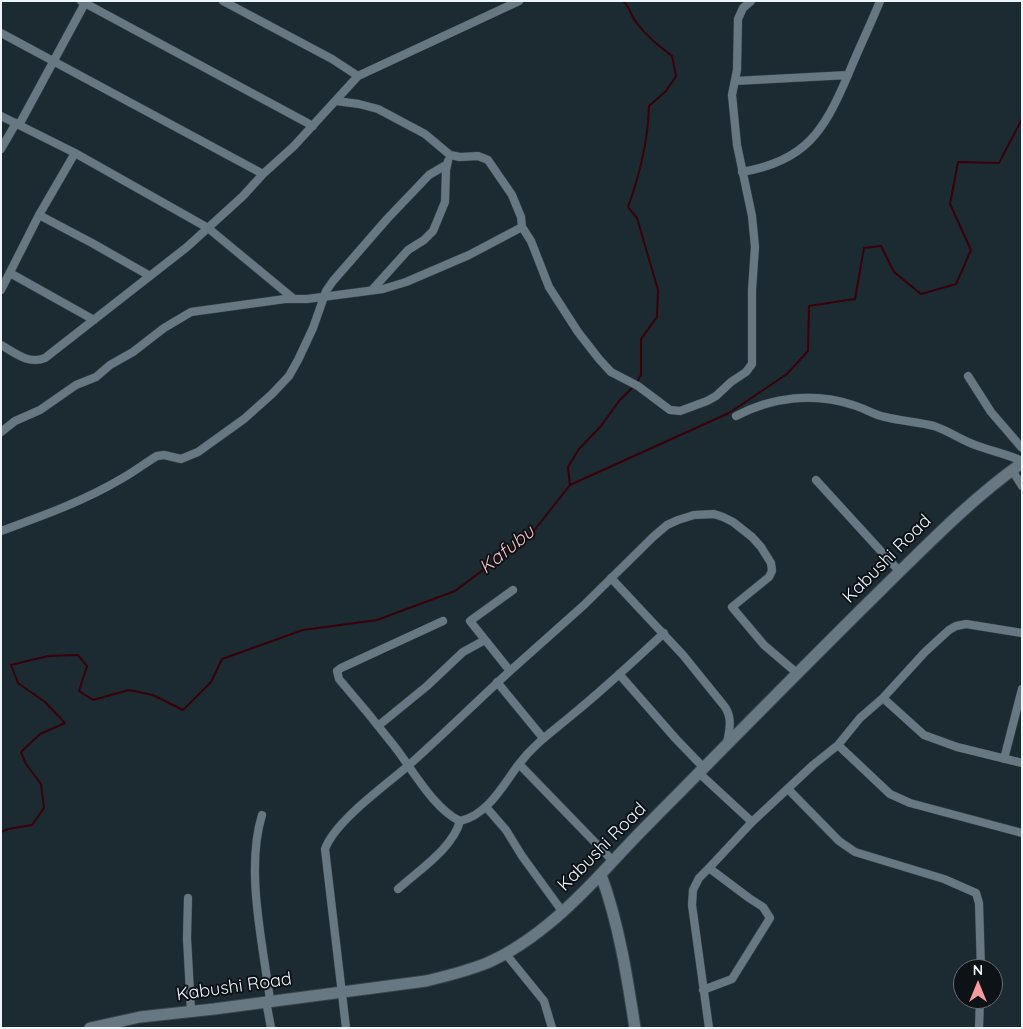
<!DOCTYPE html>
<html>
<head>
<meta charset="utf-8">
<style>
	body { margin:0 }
	#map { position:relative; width:1023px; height:1029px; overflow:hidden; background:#1c2a32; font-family:Quicksand,sans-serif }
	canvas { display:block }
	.frame { position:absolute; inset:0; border:2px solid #ebf5fa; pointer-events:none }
	.north { position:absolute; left:953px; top:959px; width:50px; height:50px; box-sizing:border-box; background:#0c1216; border:1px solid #656d71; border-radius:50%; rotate:0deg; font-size:14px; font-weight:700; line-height:20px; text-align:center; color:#ebf5fa }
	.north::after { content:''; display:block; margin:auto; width:18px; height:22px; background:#f59b9e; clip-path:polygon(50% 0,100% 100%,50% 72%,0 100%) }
</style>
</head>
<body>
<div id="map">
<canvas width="1023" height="1029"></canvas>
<div class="frame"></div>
<div class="north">N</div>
</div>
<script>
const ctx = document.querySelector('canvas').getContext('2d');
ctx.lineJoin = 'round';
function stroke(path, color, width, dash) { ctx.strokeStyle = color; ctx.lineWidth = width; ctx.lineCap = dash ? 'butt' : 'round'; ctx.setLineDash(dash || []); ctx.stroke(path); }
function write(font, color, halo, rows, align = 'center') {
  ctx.font = font + ' Quicksand,sans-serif'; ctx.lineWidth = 4; ctx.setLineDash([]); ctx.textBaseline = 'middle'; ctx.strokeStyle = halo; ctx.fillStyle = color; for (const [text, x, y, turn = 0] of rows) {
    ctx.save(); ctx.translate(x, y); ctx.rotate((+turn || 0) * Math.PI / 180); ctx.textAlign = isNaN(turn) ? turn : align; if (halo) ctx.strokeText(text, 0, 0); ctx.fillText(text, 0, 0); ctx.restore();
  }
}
const stream = new Path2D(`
	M623,1C630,7 631,16 636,22C646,36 659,46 672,56L676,76L666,91L649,106C648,141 640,174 628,207L637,218L658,290L657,317L641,339V375L637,382
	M570,485L568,467L579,449L601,426L619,401L634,386
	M1,832L8,829L32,825L44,808L41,784L26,764L21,752L40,734L65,723L45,702L18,683L11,665L48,656L78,655L87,666L79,691L93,700L129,690L153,695L183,710L211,682L222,659L303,630L377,620L455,591L532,533L570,485L729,413L787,374L808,351L809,306L855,299L864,248L881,246L894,272L921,294L956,284L971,250L950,204L958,162L999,163L1022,119`);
const street = new Path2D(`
	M81,1L313,126
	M223,1L332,59L358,76
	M1,33L263,174
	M735,81L848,75
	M336,101L359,104L378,109L425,134L450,155L460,157L478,156L488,160L512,195L521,217L522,227L531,241L549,287L578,332L599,359L611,372L638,386L670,410L680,411L707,401L716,396L731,382L746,372L752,364V290L755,247L752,216L737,145L732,95L737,70L738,19L743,8L751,1
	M1,116L75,153L208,228L294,299
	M19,125L85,3
	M1,149L16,123
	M742,172C806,161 824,131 848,75C858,50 870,26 880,1
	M39,215L92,243L150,276
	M10,273L94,320
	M1,290L39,215L75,153
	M372,290L408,250L424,240L433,231L445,202L446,170L448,161
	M1,345C15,353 29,365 45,358L187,247L243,196L263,174L294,146L358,76L519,1
	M968,376L991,412L1022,448
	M736,416C772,397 814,392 853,405C864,408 874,415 885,417C901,421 918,422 934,426C949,431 961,440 975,445C991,451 1007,454 1022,461
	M1,432L15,421L40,410L76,385L96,377L110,365L133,352L164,328L191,312L285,299H307L383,289L406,282L469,255L522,227
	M1012,470L1022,486
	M816,480L900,572
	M1,531C42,516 84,501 121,479C134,472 145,463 157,456L164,455L181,459L198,452L244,419L272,394L289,376L298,360L313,328L326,291L333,281L387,219L429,175L446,165
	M611,578L683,655L725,707C733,719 729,731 727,744
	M443,621L341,668L337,671L339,679C358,701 377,724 395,747C412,769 434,809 460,821C488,815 503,785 519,764C534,744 553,731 572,715C604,689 634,661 664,633
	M510,671L584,605L653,537L667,525L678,520L694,515L714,514L723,517L733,522L752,537L761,547L771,563L772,571L769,577L732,607L764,645L798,674
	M619,674L676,739L704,768
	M497,682L543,738
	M883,698L924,735L957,747L1022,763
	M378,726L427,686L463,652L485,640
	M838,745L890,794L910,803L1022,833
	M1004,759L1022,689
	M519,764L613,861
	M699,773L752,822
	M788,789L839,841L855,852L944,879L976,893L979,903L981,969
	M486,807L506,830L522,856L562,911
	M262,815C245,870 263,944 270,1000
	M398,889C419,870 453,848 460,821
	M188,898L187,938L191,1011
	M505,953L544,1001L552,1028
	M703,990L732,979L770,918L763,907L749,898L709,868
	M266,1001L271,1028
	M346,1028L325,849C335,821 386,785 409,765C443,735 476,702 510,671L470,621L513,590
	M709,1028L692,905L693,890L699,878L709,868L752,822L813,765L838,745L860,718L883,698L925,652L949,630L956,626L966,624L1022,633
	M979,1028L980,999`);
const secondary = new Path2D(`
	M601,875C619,924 627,976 635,1028
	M90,1028L140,1017L214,1009L426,981C447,976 467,971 487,963C537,941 578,899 614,860C635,837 657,815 678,794C746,725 814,656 882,589C927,545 970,500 1022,463`);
const streetNames = [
	["Kabushi Road",887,559,-45],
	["Kabushi Road",602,847,-45],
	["Kabushi Road",234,987,-8]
];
const waterNames = [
	["Kafubu",507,550,-39]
];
stroke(stream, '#390009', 2);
stroke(street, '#38454b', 9);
stroke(secondary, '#38454b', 13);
stroke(street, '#687882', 8);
stroke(secondary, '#687882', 11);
write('18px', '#ebf5fa', '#0c1216', streetNames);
write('italic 19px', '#f9bbbc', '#0c1216', waterNames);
</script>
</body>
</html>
